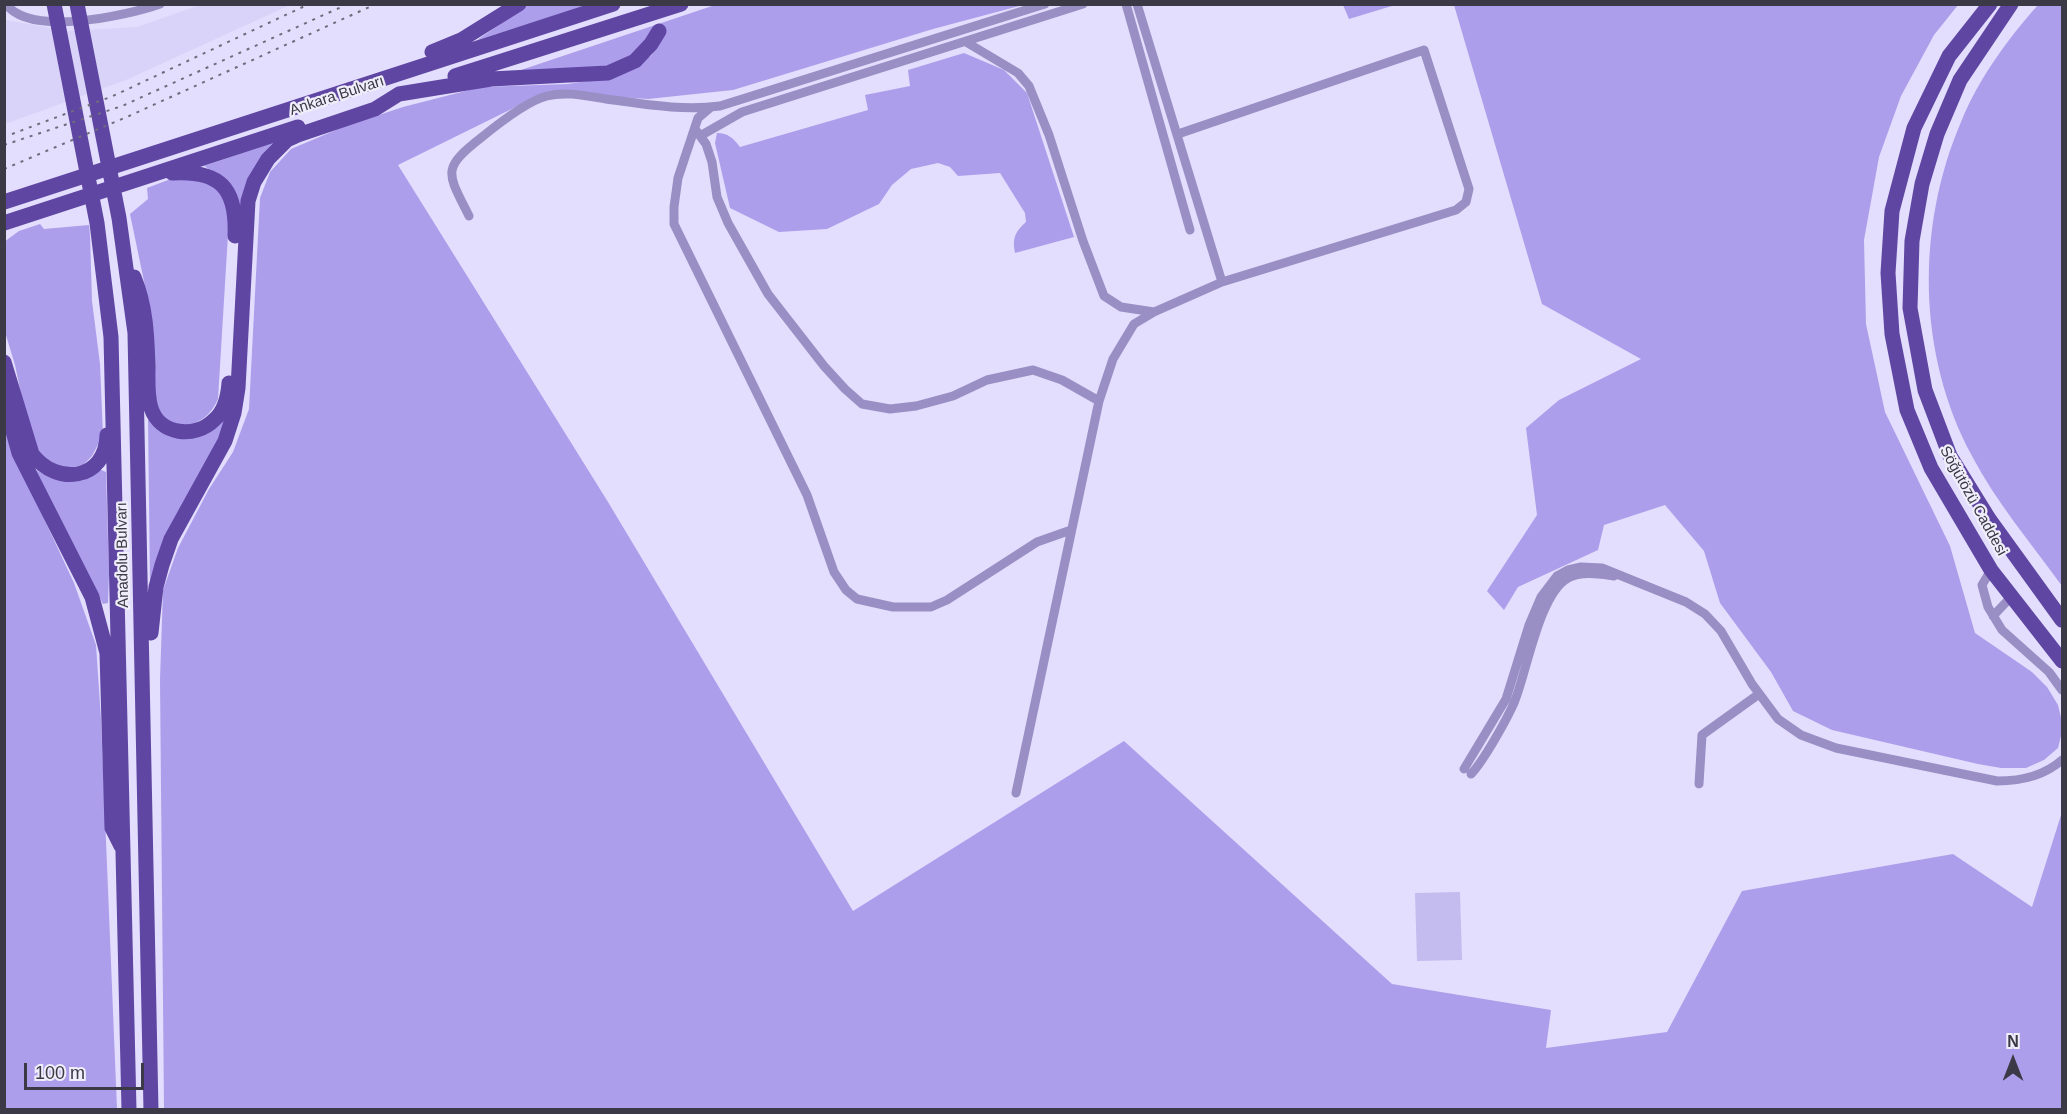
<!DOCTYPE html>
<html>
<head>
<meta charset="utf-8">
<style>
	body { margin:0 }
	#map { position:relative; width:2067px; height:1114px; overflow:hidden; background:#e3defd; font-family:Arial,sans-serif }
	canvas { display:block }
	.frame { position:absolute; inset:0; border:6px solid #3b3945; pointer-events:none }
	.north { position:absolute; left:1983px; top:1030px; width:60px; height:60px; -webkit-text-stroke:4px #f0eefa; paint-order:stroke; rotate:0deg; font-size:16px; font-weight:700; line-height:24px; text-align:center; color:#3b3945 }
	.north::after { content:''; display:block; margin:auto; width:21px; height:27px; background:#3b3945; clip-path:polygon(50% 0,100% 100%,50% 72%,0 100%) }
	.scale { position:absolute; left:24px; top:1063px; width:120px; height:27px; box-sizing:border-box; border:3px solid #3b3945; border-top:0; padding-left:8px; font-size:18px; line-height:21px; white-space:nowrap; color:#3b3945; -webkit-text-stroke:4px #f0eefa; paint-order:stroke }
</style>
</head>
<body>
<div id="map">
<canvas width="2067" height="1114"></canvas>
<div class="frame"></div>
<div class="north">N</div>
<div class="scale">100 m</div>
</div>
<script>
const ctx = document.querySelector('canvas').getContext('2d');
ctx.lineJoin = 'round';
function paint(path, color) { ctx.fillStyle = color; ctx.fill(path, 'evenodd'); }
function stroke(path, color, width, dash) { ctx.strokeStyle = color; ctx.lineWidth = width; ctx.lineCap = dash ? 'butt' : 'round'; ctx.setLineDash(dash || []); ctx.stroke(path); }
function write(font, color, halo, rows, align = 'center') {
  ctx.font = font + ' Arial,sans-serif'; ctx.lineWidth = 4.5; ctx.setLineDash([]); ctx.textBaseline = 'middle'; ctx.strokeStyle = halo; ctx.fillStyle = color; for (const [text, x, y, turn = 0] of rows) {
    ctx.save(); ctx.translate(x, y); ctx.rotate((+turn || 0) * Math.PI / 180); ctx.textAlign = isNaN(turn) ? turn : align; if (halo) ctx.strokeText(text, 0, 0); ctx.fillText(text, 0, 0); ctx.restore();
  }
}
const built = new Path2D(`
	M200,5H290L126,80L5,124V20L69,31L137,27Z`);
const green = new Path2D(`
	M1460,892L1462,960L1417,961L1415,893Z`);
const forest = new Path2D(`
	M528,5H589L477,40Z
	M715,5H1023L933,29L733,90L648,99L546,92L398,165L608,502L853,911L1124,741L1392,984L1551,1010L1546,1048L1667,1032L1742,891L1953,854L2032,907L2062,812V1109H164L160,680L163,590L178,548L209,489L233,452L249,409L260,198L270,172L291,149L343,127L403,107L481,87L568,84L612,77L651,56L666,32L636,53L601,69L512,73Z
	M1343,5H1395L1349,19Z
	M1454,5H1958L1934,35L1901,96L1879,157L1864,240L1866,324L1885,412L1950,546L1975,633L2032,672L2047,687L2058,705L2062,722V732L2058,748L2044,760L2026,768H2001L1978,764L1832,730L1793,711L1771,672L1720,603L1704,551L1665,505L1604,525L1598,550L1518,587L1504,610L1487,591L1537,515L1526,428L1559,400L1641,359L1542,304Z
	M2038,5H2062V586C2031,543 1996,502 1972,456C1917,354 1916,227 1961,122C1979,78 2007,40 2038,5Z
	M964,53L1004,70L1027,93L1074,237L1015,253C1012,238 1015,232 1026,222L1025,213L1000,173L958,176L950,167L938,163L911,169L892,185L879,204L827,229L779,232L730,208L715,143L717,133C728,133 733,138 740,147L868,110L865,95L910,86L908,70Z
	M275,142L242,219L223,178L204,166Z
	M176,177L205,181L224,196L229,218L218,399C205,431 165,436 155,399L150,310L130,214L148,199L147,188Z
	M40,224L44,229L89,225L90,235L92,301L100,364L103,435L92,456L83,465L68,468L53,464L42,457L37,447L26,417L15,365L5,332L4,242L19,231Z
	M222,419L229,420L150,583L148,420H151L164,433Z
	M4,422L33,495L74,583L96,645L101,719L117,1109H5Z
	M34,469C55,480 81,491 99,469L106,472L109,574L108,603L103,604Z`);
const minor = new Path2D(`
	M6,4C30,37 126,16 160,4
	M1126,4L1190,230
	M1137,4L1222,282
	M966,42L1018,73L1029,86L1049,135L1083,241L1104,296L1121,307L1154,312
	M711,107L698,118L678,178L674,207V224L807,495L834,572L846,590L857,599L893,607H931L947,600L1037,542L1071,530
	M695,129L706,144L712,162L717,197L728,223L768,294L824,366L845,389L862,404L890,409L916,406L953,396L987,380L1033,370L1062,380L1099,401
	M700,136L742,112L1083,4
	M469,216C447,172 441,169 482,137C498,124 527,101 547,96C566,91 587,96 606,99C644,104 681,111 720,106L1045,4
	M1991,570L1982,585L1988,607L2002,630L2049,672L2062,690
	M1993,616L2011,597
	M1464,769L1506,699L1529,625L1541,597L1557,576L1568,570L1581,567L1602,568L1686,602L1705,614L1721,631L1752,684L1778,719L1801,735L1836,748L1997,781C2021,781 2044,776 2062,760
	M1471,774C1483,762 1507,719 1514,703C1527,672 1539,594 1568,578C1582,571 1599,574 1614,576
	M1699,784L1702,735L1759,694
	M1016,793L1099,401L1113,359L1134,324L1154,312L1222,282L1456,210L1466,202L1469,189L1424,50L1178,134`);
const primary = new Path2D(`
	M54,4L97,223L111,337L129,1110
	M77,4L119,218L135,333L151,1110
	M1990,4L1949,56L1914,128L1892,211L1888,273L1892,334L1907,410L1931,468L1991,570L2062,661
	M2011,4L1960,80L1937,134L1922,184L1912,241L1910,308L1925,390L1950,456L1989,519L2062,620
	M432,52L461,40L519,4
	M455,76L681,4
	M172,173C220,170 237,188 235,236
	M4,202L613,4
	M4,223L298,127
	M134,277C146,306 147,336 148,367C148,379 147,396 151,408C160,435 195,439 214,420C225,411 228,396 229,383
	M4,362L32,454C57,487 106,480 107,435
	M4,399L19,453L92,597L107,653L112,828L121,846
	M151,633L156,587L162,565L171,539L225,441L234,413L238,388L248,201L254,182L268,159L287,140L298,135L375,109L399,94L491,79L608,73L635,61L651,44L659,31`);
const rail = new Path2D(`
	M12,134L113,96L309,4
	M4,145L122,106L348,4
	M4,169L129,116L376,4`);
const streetNames = [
	["Ankara Bulvarı",337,96,-18],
	["Söğütözü Caddesi",1973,501,61],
	["Anadolu Bulvarı",123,555,-91]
];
paint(built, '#d9d3f9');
paint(green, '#c4bbef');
paint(forest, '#ad9eeb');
stroke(minor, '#998fc4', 9);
stroke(primary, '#5f46a3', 15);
stroke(rail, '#6f6c7e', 2, [3, 6]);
write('15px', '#3b3945', '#f0eefa', streetNames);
</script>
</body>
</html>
